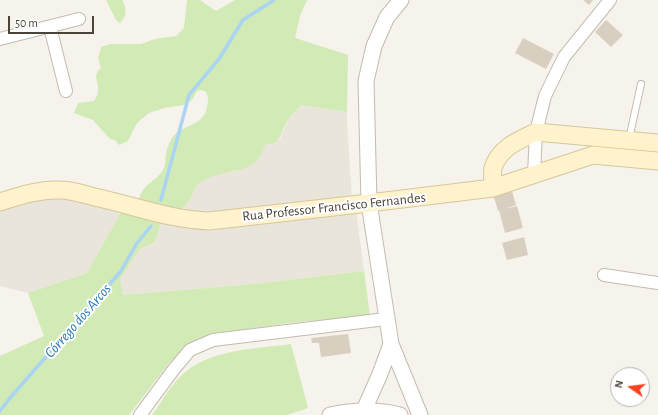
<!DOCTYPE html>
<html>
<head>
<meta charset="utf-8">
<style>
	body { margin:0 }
	#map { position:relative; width:658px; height:415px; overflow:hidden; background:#f6f3ec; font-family:"Alegreya Sans",sans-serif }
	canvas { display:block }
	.north { position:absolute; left:610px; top:367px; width:40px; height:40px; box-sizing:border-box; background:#fff; border:1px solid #b7b4b0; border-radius:50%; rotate:284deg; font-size:11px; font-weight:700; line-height:16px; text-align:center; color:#4b4439 }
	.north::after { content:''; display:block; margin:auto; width:14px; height:18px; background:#fc3f1d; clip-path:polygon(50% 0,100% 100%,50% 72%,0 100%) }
	.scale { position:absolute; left:8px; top:16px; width:86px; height:18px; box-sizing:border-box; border:2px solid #4b4439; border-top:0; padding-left:5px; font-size:12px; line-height:14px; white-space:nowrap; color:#4b4439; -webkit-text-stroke:3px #fff; paint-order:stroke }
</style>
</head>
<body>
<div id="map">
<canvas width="658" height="415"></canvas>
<div class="north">N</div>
<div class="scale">50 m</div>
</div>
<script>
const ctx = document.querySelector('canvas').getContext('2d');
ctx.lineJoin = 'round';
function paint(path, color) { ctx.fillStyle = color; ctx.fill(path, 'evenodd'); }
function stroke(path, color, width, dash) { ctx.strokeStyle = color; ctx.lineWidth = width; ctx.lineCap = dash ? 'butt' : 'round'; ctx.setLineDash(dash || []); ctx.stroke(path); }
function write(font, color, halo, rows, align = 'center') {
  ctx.font = font + ' "Alegreya Sans",sans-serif'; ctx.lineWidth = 4; ctx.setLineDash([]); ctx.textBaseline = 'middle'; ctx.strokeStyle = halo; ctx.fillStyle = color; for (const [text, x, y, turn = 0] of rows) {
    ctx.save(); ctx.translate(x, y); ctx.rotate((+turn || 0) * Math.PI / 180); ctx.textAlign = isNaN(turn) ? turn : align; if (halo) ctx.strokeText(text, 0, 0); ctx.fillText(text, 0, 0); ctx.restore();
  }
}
const residential = new Path2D(`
	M301,105L347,112V122L352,199L207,213L181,211L190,199L196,186L200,182L214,175L238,171L259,158L266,144L280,139L288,120Z
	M60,199L82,201L121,212L87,273L28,293L0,286V210L36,200Z
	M356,210L364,271L254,284L123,295L120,279L140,249L155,242L161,223L169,225L207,227Z`);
const green = new Path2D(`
	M106,0H122C127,8 127,17 120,23L116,20Z
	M187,0H200L216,11L235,0H307L300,16L295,38L348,55L347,112L301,105C297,110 291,115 288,120C281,130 282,145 266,144C264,148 262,154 259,158C245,176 217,169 200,183C194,186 194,193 190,199C188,203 184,207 181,211L139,199C143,183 158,181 164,168C166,164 165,157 166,153C167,148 170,142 172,138C182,123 203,128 207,107C208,101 209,98 206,92L202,90L197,91L192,100L184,105L164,108L149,113L137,123L128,141L119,145L115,140L110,139L93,120L74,113L78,103L94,101C95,99 98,95 98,92C100,82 91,76 101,68L98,58L101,47L110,44H141L155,39L176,36L184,28Z
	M121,212L161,223L155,242L140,249L120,279L123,295L254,284L364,271L370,316L297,322L212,334L189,346L169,363L129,415H0V356L44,336L28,293L87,273Z
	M291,344L308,408L287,415H152C161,403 170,386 181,376C208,349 255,349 291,344Z`);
const stream = new Path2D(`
	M161,200L189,95L219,59L243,20L274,0
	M0,411L10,398L121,271L137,243L151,226`);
const building = new Path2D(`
	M583,0H593L589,5Z
	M606,20L623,35L611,47L595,32Z
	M523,38L554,54L546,69L515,53Z
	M512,191L516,205L505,209L517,206L523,228L505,233L499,210L498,211L494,197Z
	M524,237L528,255L507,260L502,243Z
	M348,334L351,353L321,357L319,343H312L311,338Z`);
const service = new Path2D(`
	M629,139L641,84`);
const minor = new Path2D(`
	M50,27L66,91
	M0,39L79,19
	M534,174L536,132L545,96L564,57L610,0
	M604,275L658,283
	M140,415L174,369L190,350L213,340L386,319`);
const tertiary = new Path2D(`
	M401,0L387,17L374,46L366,81L369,203L391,344L420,415
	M364,410L380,374L391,344
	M330,415C354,410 376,409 400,415`);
const secondary = new Path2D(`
	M493,188C493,182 492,174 493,168C499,148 519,140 536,132L658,143
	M0,202C19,196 40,189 60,190C73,190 86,195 99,198C135,206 172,220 209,221L369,203L493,188L593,155L658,161`);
const streetNames = [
	["Rua Professor Francisco Fernandes",334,207,-6]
];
const waterNames = [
	["Córrego dos Arcos",78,321,-49]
];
paint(residential, '#eae5da');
paint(green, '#d2eab5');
stroke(stream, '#a9d4f2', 3.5);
paint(building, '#d8cfc1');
stroke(service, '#c2bbae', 8);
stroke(minor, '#c2bbae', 14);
stroke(tertiary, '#c2bbae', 17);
stroke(secondary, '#d6c79b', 19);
stroke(service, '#fff', 6);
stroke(minor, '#fff', 12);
stroke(tertiary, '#fff', 15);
stroke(secondary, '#fff3cd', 17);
write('14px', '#4b4439', '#fff', streetNames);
write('italic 15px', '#2e7ab2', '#fff', waterNames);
</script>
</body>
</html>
